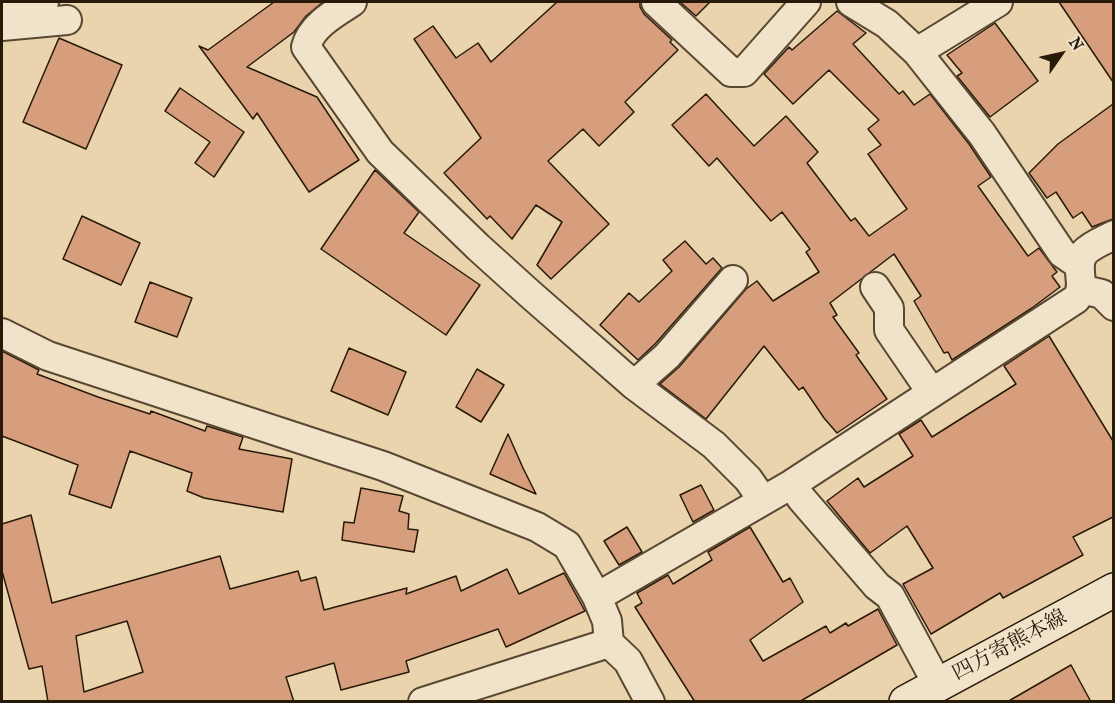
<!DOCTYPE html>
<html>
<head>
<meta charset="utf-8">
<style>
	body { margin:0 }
	#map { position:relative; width:1115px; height:703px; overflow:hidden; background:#ead4ae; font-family:"IM FELL French Canon",serif }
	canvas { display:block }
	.frame { position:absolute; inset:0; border:3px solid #281a08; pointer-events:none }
	.north { position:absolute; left:1031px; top:24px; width:60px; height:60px; -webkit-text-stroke:4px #f1e3ca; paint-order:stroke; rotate:56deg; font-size:16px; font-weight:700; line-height:24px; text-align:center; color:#281a08 }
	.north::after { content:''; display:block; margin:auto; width:21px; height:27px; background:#281a08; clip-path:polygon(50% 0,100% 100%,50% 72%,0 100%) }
</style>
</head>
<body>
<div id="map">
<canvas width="1115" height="703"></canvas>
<div class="frame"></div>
<div class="north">N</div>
</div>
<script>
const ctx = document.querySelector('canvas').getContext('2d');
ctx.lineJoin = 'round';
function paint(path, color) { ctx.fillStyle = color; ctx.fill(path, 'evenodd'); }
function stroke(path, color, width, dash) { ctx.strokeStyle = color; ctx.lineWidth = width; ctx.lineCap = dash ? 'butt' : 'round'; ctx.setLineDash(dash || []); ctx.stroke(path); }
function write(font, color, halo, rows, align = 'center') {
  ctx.font = font + ' "IM FELL French Canon","Noto Serif JP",serif'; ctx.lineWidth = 5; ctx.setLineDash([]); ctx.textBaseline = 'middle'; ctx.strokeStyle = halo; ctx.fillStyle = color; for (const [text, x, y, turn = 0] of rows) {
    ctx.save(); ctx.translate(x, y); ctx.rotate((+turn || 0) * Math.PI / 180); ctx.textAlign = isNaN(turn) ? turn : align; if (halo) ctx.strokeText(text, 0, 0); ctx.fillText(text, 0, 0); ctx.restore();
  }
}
const building = new Path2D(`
	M274,2H323L306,16L294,32L247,67L317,97L359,160L309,192L257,113L253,119L199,46L208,50Z
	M557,2H640V7L644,14L672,40L670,42L678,50L625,102L634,112L599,146L583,129L548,161L609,224L551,279L537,265L562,222L536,205L512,239L490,216L487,219L444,173L481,138L414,39L433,26L456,58L478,43L491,62Z
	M680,2H710L696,16Z
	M1059,2H1113V82Z
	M837,11L866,33L853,44L899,94L903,91L914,105L930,94L969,144L991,177L978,186L1028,256L1039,248L1057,272L1052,276L1060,287L1032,308L952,360L948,352L944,353L914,301L921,296L894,254L830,303L837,315L833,317L859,353L856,355L887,399L837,433L824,418L803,387L799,390L764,346L706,419L660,384L679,367L746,289L757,281L773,301L819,272L806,252L810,249L782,212L771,221L717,158L709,166L672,125L706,94L754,146L786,116L818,152L807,163L851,221L855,218L869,236L907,209L868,154L881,145L868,129L879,120L829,70L793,104L764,74L789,47L792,50Z
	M995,23L1038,81L990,117L957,76L962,73L947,55Z
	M59,38L122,65L86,149L23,122Z
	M180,88L244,132L214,177L195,163L210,142L165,111Z
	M1113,104V219L1092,227L1082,212L1073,218L1056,192L1047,198L1029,173L1058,144Z
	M375,170L419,212L404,233L480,285L446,335L321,249Z
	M82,216L140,243L121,285L63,259Z
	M685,241L706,264L713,258L722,268L655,344L638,360L600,325L629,293L639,302L672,271L663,260Z
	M150,282L192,298L177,337L135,322Z
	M1049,336L1113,441V517L1073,537L1083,555L1003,598L1000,593L931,634L903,584L933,568L907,526L870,553L827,501L858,478L864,487L913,456L899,434L921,420L932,437L1016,384L1004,366Z
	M349,348L406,372L388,415L331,391Z
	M2,351L39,370L37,374L98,397L150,414L151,411L205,431L207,426L243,437L239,449L292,459L283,512L204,498L187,491L192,473L130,451L111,508L69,494L78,465L2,436Z
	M477,369L504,385L481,422L456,407Z
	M508,434L523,468L536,494L490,474Z
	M701,485L714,510L693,522L680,495Z
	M361,488L403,496L399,511L409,514L408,529L418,530L414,552L342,540L344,522L354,523Z
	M31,515L52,603L220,556L230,589L298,571L301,581L316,577L324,610L407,588L406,594L456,576L461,591L507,569L519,594L564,573L585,611L506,647L498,629L406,661L409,672L341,690L334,663L286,677L294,702H48L42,666L29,669L2,571V524ZM127,621L143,672L84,692L76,636Z
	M627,527L642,552L619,565L604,541Z
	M750,527L783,582L790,578L803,602L750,640L763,661L826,626L830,633L846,623L848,626L878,609L897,645L799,702H695L635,607L642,603L637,593L668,575L673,584L712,560L708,552Z
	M1071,665L1091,702H1007Z`);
const street = new Path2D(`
	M352,2C335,13 311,26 306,47L380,152L478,247L530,294L634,385L714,445L748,479L762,499
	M656,2L731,72H744L806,2
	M851,2L887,24L917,52L982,134L1062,253L1078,264
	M2,10L44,2
	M2,26L67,20
	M917,52L998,2
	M875,287L889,308V330L932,393
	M1081,289L1102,294L1114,306
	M2,333L48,356L383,466L537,527L567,545L597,597L607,621L609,643
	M634,385L667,356L733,280
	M792,484L801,498L877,586L890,596L938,685
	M597,597L792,484L1076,299C1088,285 1073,268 1084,253C1091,245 1105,240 1114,235
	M609,643L628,661L650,702
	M423,702L609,643`);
const secondary = new Path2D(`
	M906,702L1114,590`);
const streetNames = [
	["四方寄熊本線",1010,646,-28]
];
paint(building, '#d69e7d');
stroke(building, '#281a08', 1.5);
stroke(street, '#584832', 32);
stroke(secondary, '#281a08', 36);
stroke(street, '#f1e3ca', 28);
stroke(secondary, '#f1e3ca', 33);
write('21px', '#281a08', '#f1e3ca', streetNames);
</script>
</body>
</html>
